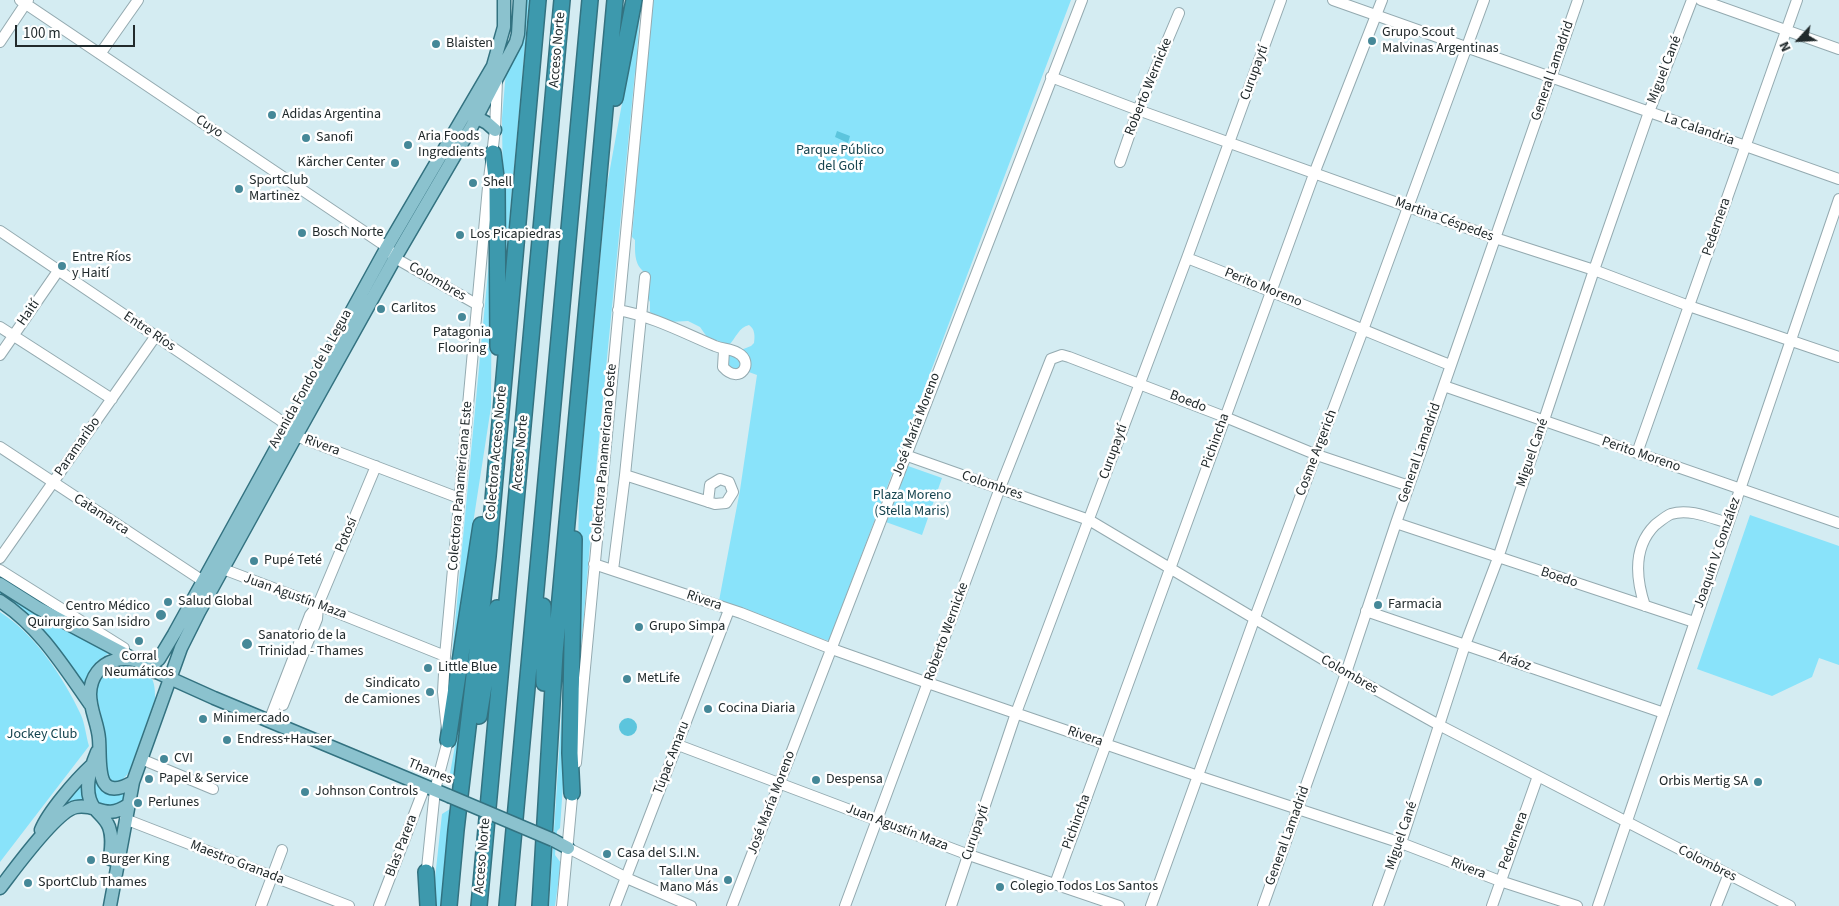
<!DOCTYPE html>
<html>
<head>
<meta charset="utf-8">
<style>
	body { margin:0 }
	#map { position:relative; width:1839px; height:906px; overflow:hidden; background:#d4ecf2; font-family:"Source Sans 3",sans-serif }
	canvas { display:block }
	.north { position:absolute; left:1774px; top:15px; width:50px; height:50px; -webkit-text-stroke:4px #fff; paint-order:stroke; rotate:245deg; font-size:14px; font-weight:700; line-height:20px; text-align:center; color:#212a2c }
	.north::after { content:''; display:block; margin:auto; width:18px; height:22px; background:#212a2c; clip-path:polygon(50% 0,100% 100%,50% 72%,0 100%) }
	.scale { position:absolute; left:15px; top:25px; width:120px; height:22px; box-sizing:border-box; border:2px solid #212a2c; border-top:0; padding-left:6px; font-size:15px; line-height:18px; white-space:nowrap; color:#212a2c; -webkit-text-stroke:4px #fff; paint-order:stroke }
</style>
</head>
<body>
<div id="map">
<canvas width="1839" height="906"></canvas>
<div class="north">N</div>
<div class="scale">100 m</div>
</div>
<script>
const ctx = document.querySelector('canvas').getContext('2d');
ctx.lineJoin = 'round';
function paint(path, color) { ctx.fillStyle = color; ctx.fill(path, 'evenodd'); }
function stroke(path, color, width, dash) { ctx.strokeStyle = color; ctx.lineWidth = width; ctx.lineCap = dash ? 'butt' : 'round'; ctx.setLineDash(dash || []); ctx.stroke(path); }
function write(font, color, halo, rows, align = 'center') {
  ctx.font = font + ' "Source Sans 3",sans-serif'; ctx.lineWidth = 5; ctx.setLineDash([]); ctx.textBaseline = 'middle'; ctx.strokeStyle = halo; ctx.fillStyle = color; for (const [text, x, y, turn = 0] of rows) {
    ctx.save(); ctx.translate(x, y); ctx.rotate((+turn || 0) * Math.PI / 180); ctx.textAlign = isNaN(turn) ? turn : align; if (halo) ctx.strokeText(text, 0, 0); ctx.fillText(text, 0, 0); ctx.restore();
  }
}
const green = new Path2D(`
	M524,0H529L504,279L502,118L506,71Z
	M641,0L637,52L652,0H1071L829,641L718,606L740,490L757,375L746,371L739,375L721,358L751,346L754,343C755,336 755,329 749,325C739,327 736,338 729,345L707,337L700,327L688,321L669,322L650,312V302L647,296V274C634,266 635,254 635,240L632,237L645,80L637,77L635,72L597,460L576,709L579,488L607,185Z
	M492,229L491,407L451,666Z
	M908,466L942,478L922,535L883,521L904,468Z
	M1750,515L1839,546V665L1819,658L1812,677L1772,696L1697,669Z
	M482,567L458,788L451,783L449,779L458,729L460,692Z
	M570,585L567,727L560,828L557,831L555,855L561,863L555,906H549Z
	M0,589L112,652C97,659 87,669 84,686L57,647L10,600L0,594Z
	M0,612C35,634 64,678 81,715C85,724 86,736 89,746L0,862Z
	M128,662C148,671 156,675 155,699L129,772C124,779 121,782 112,781L107,775L106,739L96,691L97,682L109,667Z
	M93,777C100,791 109,797 124,794L123,803L109,809L95,801Z
	M82,781L83,799L66,802Z
	M450,809L455,811L446,906H432L442,814Z`);
const water = new Path2D(`
	M837,131L850,136L848,143L835,137Z
	M619 727a9 9 0 1 1 18 0a9 9 0 1 1-18 0Z`);
const minor = new Path2D(`
	M20,0L387,247L395,258L478,305
	M1333,0L1839,179
	M1701,0L1839,49
	M0,42L28,0
	M100,54L138,0
	M1051,77L1138,110L1495,238L1594,270L1689,306L1839,357
	M1120,162L1138,110L1179,13
	M0,231L277,418L288,426L296,436L459,498
	M1187,258C1275,292 1362,330 1450,365
	M618,310C652,316 684,333 715,346C723,349 731,349 738,353C755,362 740,386 723,367L724,350
	M0,327L112,399
	M0,355L58,271
	M1444,386L1839,523
	M0,447L203,581L223,569L318,605L445,656
	M1637,453L1797,0
	M905,455L1089,520L1346,673L1439,725L1790,906
	M625,475L715,504L726,503L733,492L729,482L720,479L710,485L708,502
	M1396,523L1694,622
	M0,558L155,337
	M594,564L741,613L832,649L928,683L1198,776L1401,843L1500,881L1577,906
	M0,570L124,648
	M613,570L625,475L645,277
	M1645,606C1636,579 1633,547 1655,525C1659,522 1666,516 1671,514C1689,508 1711,518 1728,523
	M1366,611L1664,713
	M283,705L317,619L318,606
	M269,721L310,615L318,605L376,466
	M678,745L969,855L1119,906
	M141,759L213,789
	M576,763L648,0
	M125,819L349,906
	M568,848L631,880L691,906
	M426,878L435,790L448,740L443,692L445,656L488,187L495,130L497,80
	M1055,884L1317,166L1382,0
	M261,906L282,850
	M379,906L425,786
	M562,906L573,787
	M615,906L729,610
	M732,906L1082,0
	M845,906L1000,488L1051,359L1062,355L1069,357L1225,417L1317,455L1409,486
	M951,906L1016,713L1187,258L1281,0
	M1151,906L1254,620L1363,330L1484,0
	M1263,906L1346,673L1396,523L1578,0
	M1378,906L1401,843L1465,645L1498,558L1594,270L1649,112L1692,0
	M1492,906L1538,776
	M1598,906L1839,199
	M1716,906L1728,876`);
const major = new Path2D(`
	M470,114L487,123L495,130
	M0,584L38,608L132,658
	M0,601C39,626 64,667 90,704
	M149,667L159,659L174,634L387,247L493,66L504,27V0
	M154,671L214,698L449,796
	M97,752C90,769 82,793 95,809C100,815 106,819 109,827C113,838 111,848 110,859
	M133,782C94,804 101,764 99,739C98,724 90,710 90,694C91,658 132,648 155,672
	M41,830C48,812 76,780 91,766
	M553,840L568,848
	M0,888C14,870 56,811 76,807C97,803 105,821 128,805
	M110,906L133,782L181,648L199,612L296,436L395,258L472,126L497,78L516,42L518,34L520,0`);
const highway = new Path2D(`
	M615,98L634,0
	M493,153L497,185L498,347
	M543,606L544,683
	M479,716L497,608
	M448,740L481,525
	M572,793L570,753L574,539
	M426,872L428,906
	M449,906L456,830L488,556L538,0
	M479,906L562,0
	M507,906L590,0
	M540,906L555,653L615,0`);
const majorBridge = new Path2D(`
	M449,796L553,840`);
const markers = [
	[1372,41,5,"#458898"],
	[436,44,5,"#458898"],
	[272,115,5,"#458898"],
	[306,138,5,"#458898"],
	[408,145,5,"#458898"],
	[395,163,5,"#458898"],
	[473,183,5,"#458898"],
	[239,189,5,"#458898"],
	[302,233,5,"#458898"],
	[460,235,5,"#458898"],
	[62,266,5,"#458898"],
	[381,309,5,"#458898"],
	[462,317,5,"#458898"],
	[254,561,5,"#458898"],
	[168,602,5,"#458898"],
	[1378,605,5,"#458898"],
	[161,615,6,"#458898"],
	[639,627,5,"#458898"],
	[139,641,5,"#458898"],
	[247,644,6,"#458898"],
	[428,668,5,"#458898"],
	[627,679,5,"#458898"],
	[430,692,5,"#458898"],
	[708,709,5,"#458898"],
	[203,719,5,"#458898"],
	[227,740,5,"#458898"],
	[164,759,5,"#458898"],
	[149,779,5,"#458898"],
	[816,780,5,"#458898"],
	[1758,782,5,"#458898"],
	[305,792,5,"#458898"],
	[138,803,5,"#458898"],
	[607,854,5,"#458898"],
	[91,860,5,"#458898"],
	[728,880,5,"#458898"],
	[28,883,5,"#458898"],
	[1000,887,5,"#458898"]
];
const poiNames = [
	["Grupo Scout",1382,33],
	["Malvinas Argentinas",1382,49],
	["Blaisten",446,44],
	["Adidas Argentina",282,115],
	["Aria Foods",418,137],
	["Ingredients",418,153],
	["Sanofi",316,138],
	["Kärcher Center",385,163,"right"],
	["SportClub",249,181],
	["Martinez",249,197],
	["Shell",483,183],
	["Bosch Norte",312,233],
	["Los Picapiedras",470,235],
	["Entre Ríos",72,258],
	["y Haití",72,274],
	["Carlitos",391,309],
	["Patagonia",462,333,"center"],
	["Flooring",462,349,"center"],
	["Pupé Teté",264,561],
	["Salud Global",178,602],
	["Farmacia",1388,605],
	["Centro Médico",150,607,"right"],
	["Quirurgico San Isidro",150,623,"right"],
	["Grupo Simpa",649,627],
	["Sanatorio de la",258,636],
	["Trinidad - Thames",258,652],
	["Corral",139,657,"center"],
	["Neumáticos",139,673,"center"],
	["Little Blue",438,668],
	["MetLife",637,679],
	["Sindicato",420,684,"right"],
	["de Camiones",420,700,"right"],
	["Cocina Diaria",718,709],
	["Minimercado",213,719],
	["Endress+Hauser",237,740],
	["CVI",174,759],
	["Papel & Service",159,779],
	["Despensa",826,780],
	["Orbis Mertig SA",1748,782,"right"],
	["Johnson Controls",315,792],
	["Perlunes",148,803],
	["Casa del S.I.N.",617,854],
	["Burger King",101,860],
	["Taller Una",718,872,"right"],
	["Mano Más",718,888,"right"],
	["SportClub Thames",38,883],
	["Colegio Todos Los Santos",1010,887]
];
const streetNames = [
	["Acceso Norte",558,50,-85],
	["Miguel Cané",1665,70,-69],
	["General Lamadrid",1553,71,-71],
	["Curupaytí",1255,73,-70],
	["Roberto Wernicke",1149,87,-68],
	["Cuyo",209,127,34],
	["La Calandria",1699,130,19],
	["Martina Céspedes",1444,220,20],
	["Pedernera",1717,227,-71],
	["Colombres",437,282,30],
	["Perito Moreno",1263,288,22],
	["Haití",29,313,-55],
	["Entre Ríos",149,332,34],
	["Avenida Fondo de la Legua",311,379,-61],
	["Boedo",1188,402,21],
	["José María Moreno",917,425,-69],
	["Pichincha",1216,441,-70],
	["Rivera",322,446,20],
	["Paramaribo",78,447,-55],
	["Curupaytí",1114,452,-70],
	["Colectora Acceso Norte",497,453,-85],
	["Acceso Norte",521,453,-85],
	["Colectora Panamericana Oeste",605,453,-85],
	["Cosme Argerich",1317,453,-69],
	["General Lamadrid",1420,453,-71],
	["Miguel Cané",1533,453,-71],
	["Perito Moreno",1641,455,19],
	["Colectora Panamericana Este",461,486,-85],
	["Colombres",992,486,19],
	["Catamarca",101,515,33],
	["Potosí",347,535,-67],
	["Joaquín V. González",1718,553,-71],
	["Boedo",1559,578,18],
	["Juan Agustín Maza",295,597,20],
	["Rivera",704,601,19],
	["Roberto Wernicke",947,632,-70],
	["Aráoz",1515,662,19],
	["Colombres",1349,675,30],
	["Rivera",1085,737,19],
	["Túpac Amaru",672,758,-69],
	["Thames",430,772,22],
	["José María Moreno",772,803,-69],
	["Pichincha",1077,822,-70],
	["Juan Agustín Maza",897,828,21],
	["Curupaytí",976,833,-71],
	["General Lamadrid",1288,836,-70],
	["Miguel Cané",1402,836,-71],
	["Pedernera",1514,841,-70],
	["Blas Parera",402,846,-69],
	["Acceso Norte",483,856,-85],
	["Maestro Granada",237,863,21],
	["Colombres",1707,864,27],
	["Rivera",1468,869,21]
];
const parkNames = [
	["Parque Público",840,151],
	["del Golf",840,167],
	["Plaza Moreno",912,496],
	["(Stella Maris)",912,512],
	["Jockey Club",42,735]
];
paint(green, '#89e3fa');
paint(water, '#5cc5dd');
stroke(minor, '#94aab0', 12);
stroke(major, '#337280', 15);
stroke(highway, '#337280', 18);
stroke(minor, '#fff', 10);
stroke(major, '#8bc2ce', 12);
stroke(highway, '#3d99ad', 15);
stroke(majorBridge, '#337280', 15, []);
stroke(majorBridge, '#8bc2ce', 12);
for (const [x, y, r, color] of markers) { const dot = new Path2D(); dot.arc(x, y, r, 0, 2 * Math.PI); ctx.fillStyle = color; ctx.fill(dot); stroke(dot, '#fff', 2); }
write('14px', '#212a2c', '#fff', poiNames, 'left');
write('14px', '#212a2c', '#fff', streetNames);
write('14px', '#15444f', '#fff', parkNames);
</script>
</body>
</html>
